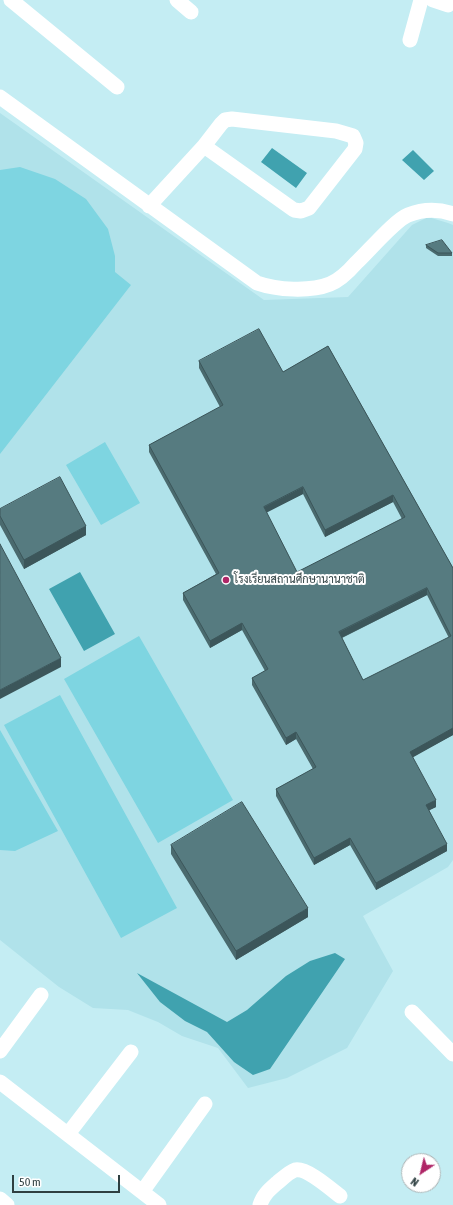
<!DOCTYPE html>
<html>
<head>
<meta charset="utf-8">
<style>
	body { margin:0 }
	#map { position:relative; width:453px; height:1205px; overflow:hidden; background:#c4edf3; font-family:"Asap Condensed",sans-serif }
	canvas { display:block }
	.north { position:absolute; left:401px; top:1153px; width:40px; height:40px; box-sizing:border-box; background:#fff; border:1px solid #abb2b3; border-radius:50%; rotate:215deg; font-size:11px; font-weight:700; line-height:16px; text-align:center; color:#2e3f41 }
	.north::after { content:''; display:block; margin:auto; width:14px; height:18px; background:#af2667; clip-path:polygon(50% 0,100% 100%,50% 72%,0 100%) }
	.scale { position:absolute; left:12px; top:1175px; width:108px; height:18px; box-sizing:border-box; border:2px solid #2e3f41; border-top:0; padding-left:5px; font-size:12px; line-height:14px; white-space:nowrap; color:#2e3f41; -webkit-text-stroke:3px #fff; paint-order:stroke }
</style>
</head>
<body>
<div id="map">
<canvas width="453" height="1205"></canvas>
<div class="north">N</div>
<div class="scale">50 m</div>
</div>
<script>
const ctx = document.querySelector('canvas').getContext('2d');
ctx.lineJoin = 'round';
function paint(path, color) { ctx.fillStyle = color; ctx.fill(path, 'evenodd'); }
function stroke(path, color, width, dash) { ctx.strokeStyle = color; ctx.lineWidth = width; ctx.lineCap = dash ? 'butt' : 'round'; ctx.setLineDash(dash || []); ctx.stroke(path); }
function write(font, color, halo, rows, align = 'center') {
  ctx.font = font + ' "Asap Condensed",Sarabun,sans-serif'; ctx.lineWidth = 4; ctx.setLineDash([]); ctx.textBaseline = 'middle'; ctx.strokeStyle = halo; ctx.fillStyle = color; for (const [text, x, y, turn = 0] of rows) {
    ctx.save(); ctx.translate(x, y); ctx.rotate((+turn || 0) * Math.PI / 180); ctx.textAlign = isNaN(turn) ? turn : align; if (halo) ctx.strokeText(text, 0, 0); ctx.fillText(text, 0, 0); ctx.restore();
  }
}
const built = new Path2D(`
	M0,113L264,300L348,297L412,225L428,217L448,223L453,225V860L448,867L363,916L393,971L347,1048L287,1078L248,1088L218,1048L182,1036L158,1022L128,1010L93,1008L59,987L0,940Z`);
const green = new Path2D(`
	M20,167L55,179L86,199L108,229L115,256V272L131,285L0,454V170Z
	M105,442L140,503L101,525L66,465Z
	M139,636L233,800L158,843L64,679Z
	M60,695L177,908L121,938L4,725Z
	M0,730L58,831L15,851L0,850Z`);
const water = new Path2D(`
	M272,148L307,173L296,188L261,162Z
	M413,150L434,171L424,180L402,160Z
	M80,572L115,634L84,651L49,589Z
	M335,953L345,959L270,1069L253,1075L234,1062L207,1032L185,1021L160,1002L137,973L227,1022L247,1010L286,976L310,961Z`);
const minor = new Path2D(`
	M11,0L117,87
	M177,0L191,12
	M433,0L448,5
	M410,40L421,0
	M0,97L257,283C277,290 310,292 330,284C340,280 349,271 356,263C368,252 395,220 408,215C423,209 439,209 453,214
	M149,206L204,146L221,124L225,120L232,119L336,131L353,136L356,143L355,149L309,208L301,211L294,210L204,146
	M412,1012L453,1054
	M0,1051L41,995
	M0,1082L159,1205
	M68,1134L131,1052
	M142,1192L205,1104
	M0,1199L7,1205
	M260,1205C263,1195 269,1190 277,1183C282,1179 289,1172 295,1170C306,1167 331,1189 340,1196`);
const wall = new Path2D(`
	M426,245L452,253V256H438L426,248Z
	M328,346L453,568V735L412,757L436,807L429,810L447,851L376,890L350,845L314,865L276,796V789L313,769L296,739L286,745L252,685V678L265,671L242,630L210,648L183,600V593L216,574L149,452V445L220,407L199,368V361L283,372ZM303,494L325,537L393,502L402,519L297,572L266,512ZM427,595L449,638L363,680L342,638Z
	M0,509L86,535L24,569L0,525Z
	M171,845L308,917L236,960L171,854Z`);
const shadedWall = new Path2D(`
	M303,487V494L264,514V507Z
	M393,495V502L325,537V530Z
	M86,526V535L24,569V560Z
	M427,588V595L339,639V632Z
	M242,623V630L210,648V641Z
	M61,658V667L0,699V690Z
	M453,728V735L410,759V752Z
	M296,732V739L286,745V738Z
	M436,800V807L426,812V805Z
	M350,838V845L314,865V858Z
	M447,844V851L376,890V883Z
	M308,908V917L236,960V951Z`);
const building = new Path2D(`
	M442,240L452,253H438L426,245Z
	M259,329L283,372L328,346L453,568V728L410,752L436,800L426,805L447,844L376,883L350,838L314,858L276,789L316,767L296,732L286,738L252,678L268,669L242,623L210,641L183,593L219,573L149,445L223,405L199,361ZM303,487L325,530L393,495L405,517L297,572L264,507ZM427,588L451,636L363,680L339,632Z
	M60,477L86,526L24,560L0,516V509Z
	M0,544L61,658L0,690Z
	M242,802L308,908L236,951L171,845Z`);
const markers = [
	[226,580,4,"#af2667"]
];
const poiNames = [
	["โรงเรียนสถานศึกษานานาชาติ",234,580]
];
paint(built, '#b0e2ea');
paint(green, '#7ed5e1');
paint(water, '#40a2af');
stroke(minor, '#fff', 15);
paint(wall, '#4a6a6e');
paint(shadedWall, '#3c565a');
paint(building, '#567b80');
stroke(building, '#3c565a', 1);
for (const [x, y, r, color] of markers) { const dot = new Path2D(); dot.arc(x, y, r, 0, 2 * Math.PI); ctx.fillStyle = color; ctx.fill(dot); stroke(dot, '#fff', 1.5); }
write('11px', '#2e3f41', '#fff', poiNames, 'left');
</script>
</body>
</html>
